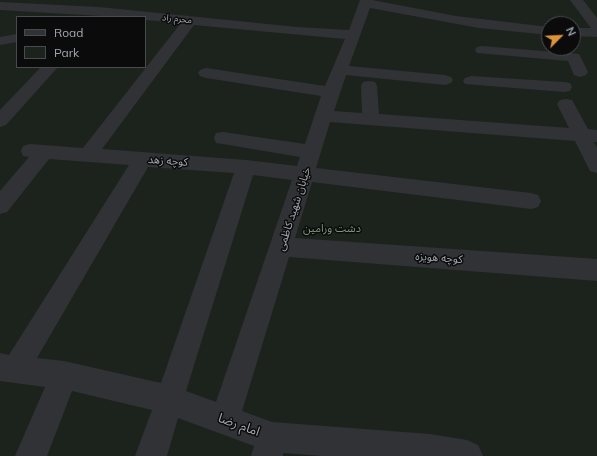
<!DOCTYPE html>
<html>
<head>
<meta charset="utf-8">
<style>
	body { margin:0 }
	#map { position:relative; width:597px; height:456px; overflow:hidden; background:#0f1011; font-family:Mulish,sans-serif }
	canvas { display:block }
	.legend { position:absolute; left:16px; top:16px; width:130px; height:52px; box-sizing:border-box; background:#0b0b0c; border:1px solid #474a4e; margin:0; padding:5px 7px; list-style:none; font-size:12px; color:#a2a8b0 }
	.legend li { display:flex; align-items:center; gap:8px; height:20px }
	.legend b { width:20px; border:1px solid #474a4e }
	.north { position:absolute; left:541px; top:16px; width:40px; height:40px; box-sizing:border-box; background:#0b0b0c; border:1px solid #474a4e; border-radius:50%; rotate:66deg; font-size:11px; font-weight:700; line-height:16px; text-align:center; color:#a2a8b0 }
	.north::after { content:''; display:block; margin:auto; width:14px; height:18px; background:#de953a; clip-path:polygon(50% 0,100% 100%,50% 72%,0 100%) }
</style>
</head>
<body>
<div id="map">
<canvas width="597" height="456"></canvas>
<ul class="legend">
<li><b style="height:5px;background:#313235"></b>Road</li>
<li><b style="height:11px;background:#1c231d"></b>Park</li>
</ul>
<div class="north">N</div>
</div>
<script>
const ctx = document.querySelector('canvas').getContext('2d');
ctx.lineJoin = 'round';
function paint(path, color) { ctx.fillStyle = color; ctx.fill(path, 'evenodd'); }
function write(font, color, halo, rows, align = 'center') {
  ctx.font = font + ' Mulish,"Noto Sans Arabic",sans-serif'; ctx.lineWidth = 3; ctx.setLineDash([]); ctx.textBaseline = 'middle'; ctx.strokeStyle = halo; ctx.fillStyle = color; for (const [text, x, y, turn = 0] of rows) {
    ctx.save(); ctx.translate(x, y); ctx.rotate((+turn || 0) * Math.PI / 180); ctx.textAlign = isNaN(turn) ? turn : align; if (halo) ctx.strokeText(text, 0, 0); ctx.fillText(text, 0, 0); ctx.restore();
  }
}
const green = new Path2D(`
	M0,0H597V456H0ZM17,17H145V67H17ZM549,24H573V48H549Z`);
const minor = new Path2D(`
	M360,0H372L456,16L549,27V35L479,28L370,8L349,66L445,75L451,77L453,80L451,83L445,85L346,75L334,111L362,113L361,86L363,82L369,81L375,82L377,86L379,114L569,128L557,104L560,100L566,99L572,100L588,129L597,130V142H594L597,147V173L590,171L575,141L330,122L316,168L531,193L538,195L541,201L538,207L531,209L312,182L295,238L597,259V281L289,257L242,411L272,422L430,434L467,440L478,445L483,456H322L283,453V456H251L254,446L178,418L167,456H135L152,410L72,391L47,456H15L45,387L0,381V353L9,355L129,165L49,159L7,212L0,214V191L29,157L23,156L21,151L23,146L30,144L83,148L181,23L145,20V17H118L0,10V2L99,7L297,27L349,30ZM194,25L345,39L325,86L206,68L200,70L198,73L200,76L206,78L321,96L305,144L223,132L216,133L214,138L216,143L223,144L300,157L297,166L246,160L102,149ZM148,167L234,173L161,383L64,361L37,358ZM253,175L292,180L216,402L186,391Z
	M570,0H583L597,18V37L573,36V28H591Z
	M17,34V42L0,45V37Z
	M482,46L579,54L588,72L586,75L580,77L574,75L568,61L477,53L475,50L477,47Z
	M41,67H58L6,125L0,127V110Z
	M471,76L564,82L570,83L572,87L570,91L564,92L465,84L463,81L465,78Z`);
const farStreetnames = [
	["محرم راد",177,19,6]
];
const streetNames = [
	["کوچه زهد",168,161,4],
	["خیابان شهید کاظمی",294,209,-72],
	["کوچه هویزه",439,258,4]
];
const parkNames = [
	["دشت ورامین",332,229]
];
const nearStreetnames = [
	["امام رضا",239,425,20]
];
paint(green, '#1c231d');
paint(minor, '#313235');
write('9px', '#a2a8b0', '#0b0b0c', farStreetnames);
write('11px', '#a2a8b0', '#0b0b0c', streetNames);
write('11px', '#7c997b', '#0b0b0c', parkNames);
write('13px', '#a2a8b0', '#0b0b0c', nearStreetnames);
</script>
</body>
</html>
